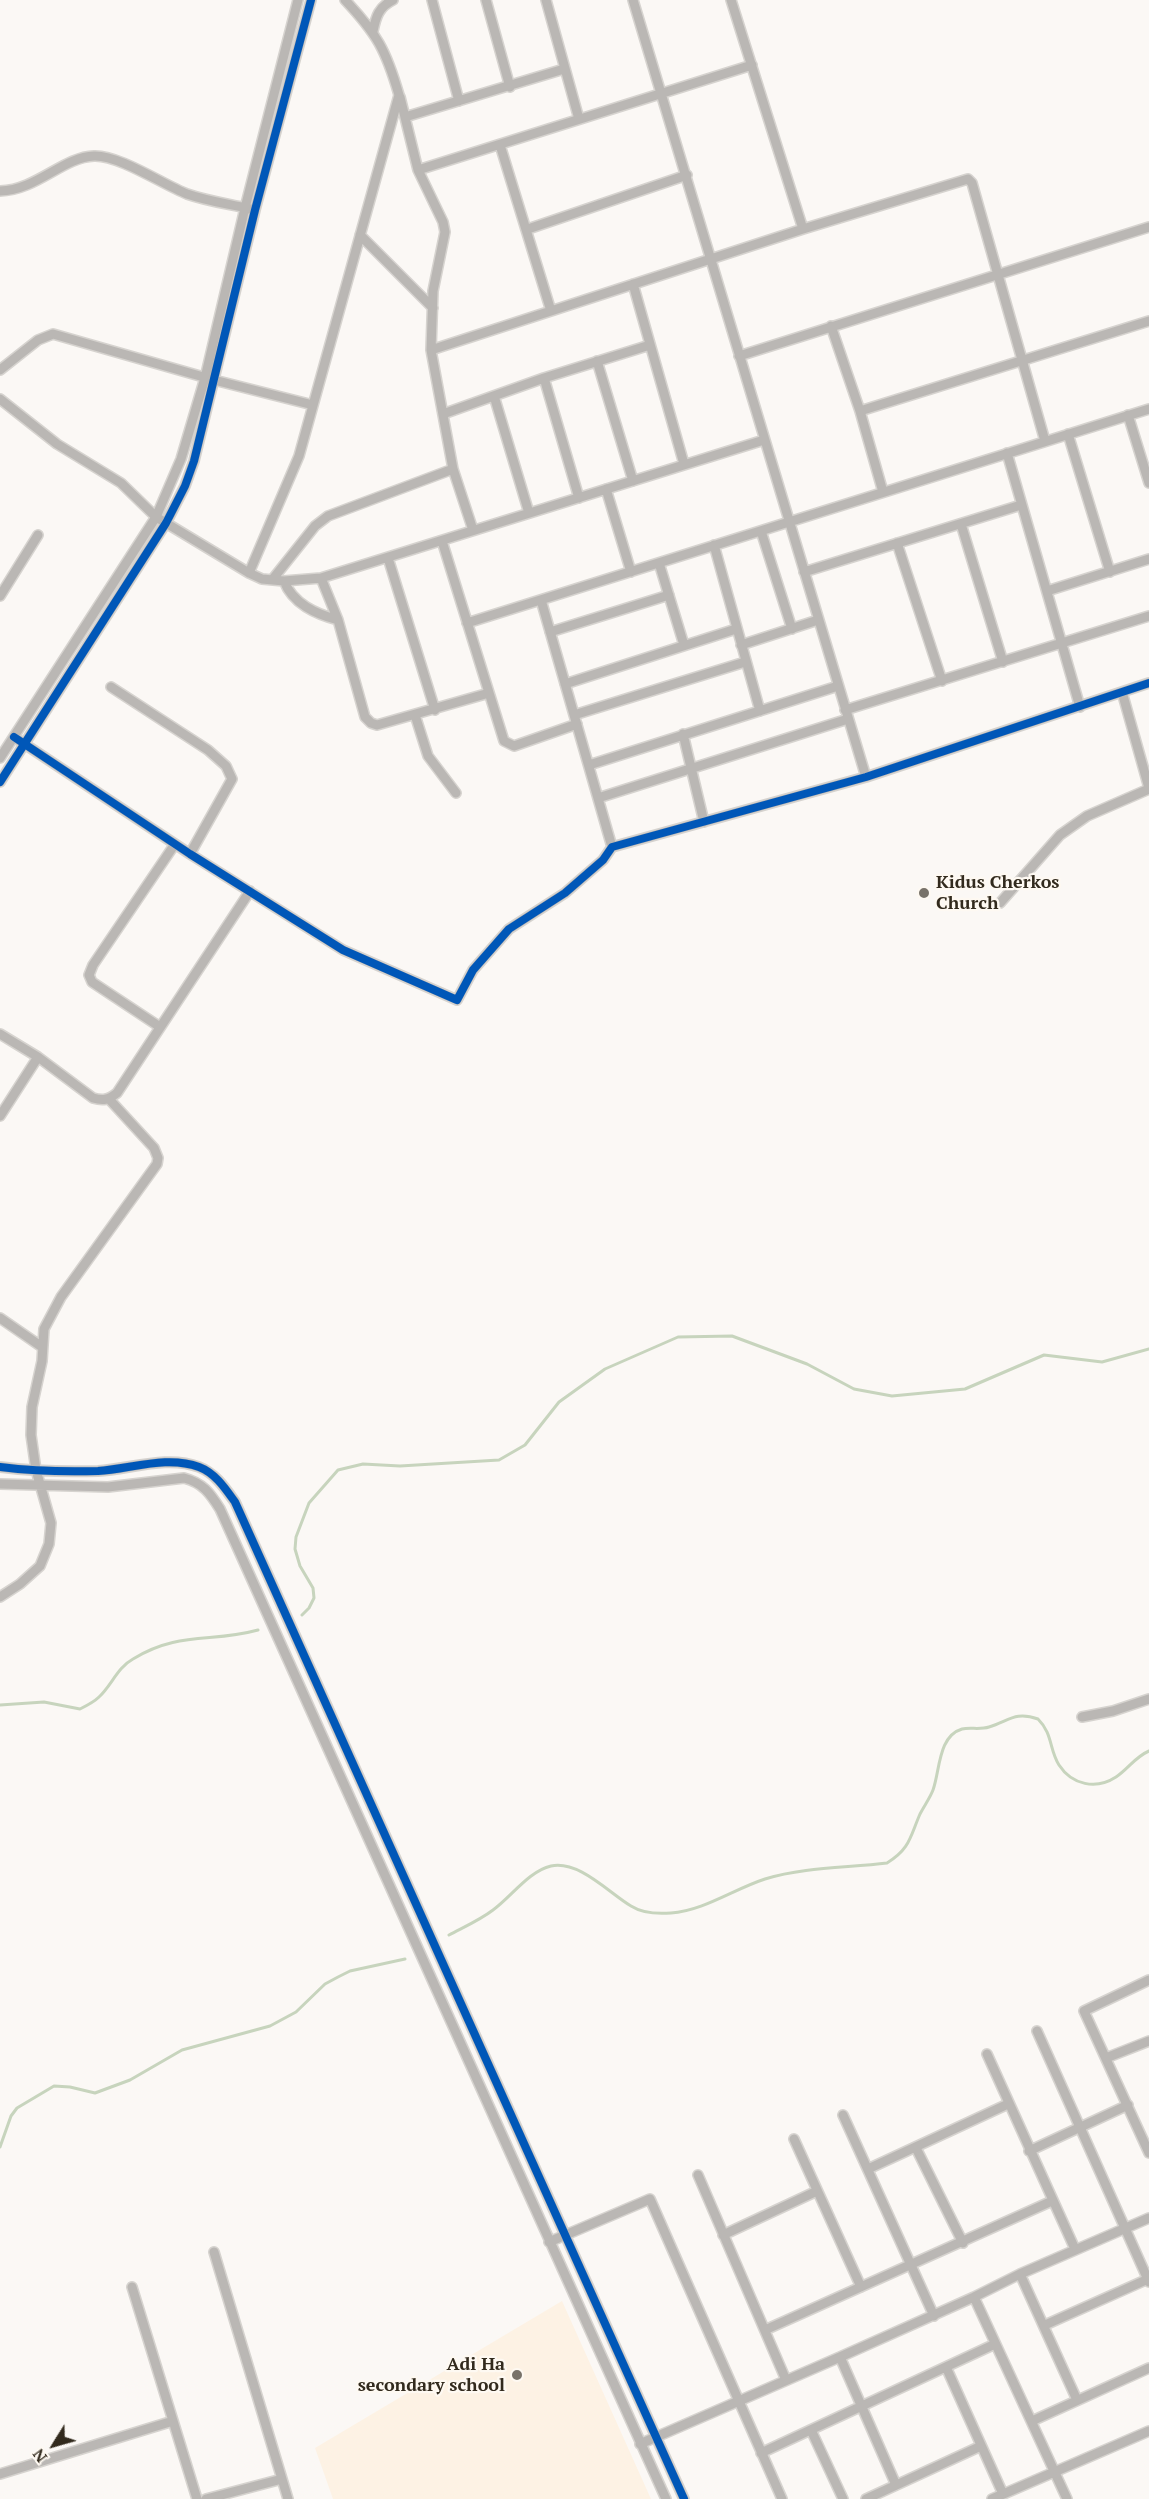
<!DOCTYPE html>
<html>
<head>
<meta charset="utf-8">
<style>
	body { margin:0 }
	#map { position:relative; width:1149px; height:2499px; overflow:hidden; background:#fbf8f5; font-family:"PT Serif",serif }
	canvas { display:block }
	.north { position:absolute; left:24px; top:2415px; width:60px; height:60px; -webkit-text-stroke:4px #fef9f2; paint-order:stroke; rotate:233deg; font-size:16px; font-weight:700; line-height:24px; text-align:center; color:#322a1d }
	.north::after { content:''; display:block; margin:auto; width:21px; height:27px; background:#322a1d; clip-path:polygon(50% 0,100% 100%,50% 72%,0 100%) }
</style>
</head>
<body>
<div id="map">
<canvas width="1149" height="2499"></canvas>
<div class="north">N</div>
</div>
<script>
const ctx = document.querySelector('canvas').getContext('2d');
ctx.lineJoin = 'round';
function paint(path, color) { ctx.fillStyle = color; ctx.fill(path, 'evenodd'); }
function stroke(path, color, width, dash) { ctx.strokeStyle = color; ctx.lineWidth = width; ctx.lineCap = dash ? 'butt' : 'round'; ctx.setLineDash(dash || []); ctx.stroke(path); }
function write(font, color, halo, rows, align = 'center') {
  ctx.font = font + ' "PT Serif",serif'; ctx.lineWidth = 4.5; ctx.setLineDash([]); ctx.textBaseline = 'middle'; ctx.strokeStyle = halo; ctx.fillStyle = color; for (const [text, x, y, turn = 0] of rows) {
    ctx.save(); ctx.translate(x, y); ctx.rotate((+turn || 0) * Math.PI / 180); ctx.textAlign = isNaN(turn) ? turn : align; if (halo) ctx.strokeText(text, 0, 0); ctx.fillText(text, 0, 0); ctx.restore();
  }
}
const built = new Path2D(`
	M562,2301L651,2499H333L315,2448Z`);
const stream = new Path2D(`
	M302,1615L309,1608L314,1598L313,1588L300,1566L295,1549L296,1537L309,1503L338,1470L363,1464L400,1466L499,1460L525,1445L559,1402L605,1369L678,1337L732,1336L807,1364L854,1389L892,1396L965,1389L1044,1355L1102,1362L1149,1349
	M0,1705L44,1702L80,1709C86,1706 94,1702 99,1697C111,1686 118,1667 133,1659C179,1631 211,1643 258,1630
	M449,1935C464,1927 480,1920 493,1910C511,1897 529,1871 551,1866C579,1860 609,1893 631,1906C642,1913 658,1914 671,1913C703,1911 734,1889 765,1879C804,1867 847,1868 887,1863C910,1849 910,1837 920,1814C924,1806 930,1798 933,1790C940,1771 938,1736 962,1729C970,1727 980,1730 989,1727C1009,1721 1015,1711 1038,1719C1053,1734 1049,1749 1059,1765C1072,1785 1096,1790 1116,1777C1128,1769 1135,1757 1149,1751
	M0,2147L11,2116L17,2108L54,2086L70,2087L95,2093L130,2080L182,2050L270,2026L296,2012L325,1984L338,1977L350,1971L405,1959`);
const minor = new Path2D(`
	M432,0L459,101
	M486,0L510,87
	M546,0L579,119
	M633,0L866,777
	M731,0L803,229
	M373,31C376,16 379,7 393,0
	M400,97L418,170L443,222L445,232L433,291L431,350L453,469L473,530
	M405,117L564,69
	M500,145L551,311
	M418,170L752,65
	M0,191C37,190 63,157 94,156C119,155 162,184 187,194C207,201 229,204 250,209
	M528,229L687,175
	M360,235L433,308
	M633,284L684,464
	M831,326L860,411L883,492
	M431,350L803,229L968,179L972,183L1045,441
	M739,356L1149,227
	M597,361L633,481
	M0,370L38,340L53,334L214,380L313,405
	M544,378L579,498
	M494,396L529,513
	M0,399L57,444L121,483L156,517L249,573L262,579L284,581L321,578L764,440
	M860,411L1149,321
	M443,414L544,378L650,345
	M1128,415L1149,483
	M1068,434L1110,572
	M1007,453L1080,707
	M606,489L631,572
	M961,524L1003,662
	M761,531L792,629
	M442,541L504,741L514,746L577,724
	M897,543L942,681
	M714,545L760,711
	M388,558L435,710
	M659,563L684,645
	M804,572L1021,505
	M249,573L299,456L399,95C386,50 377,34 345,0
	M321,578L338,620L365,717L371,723L377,725L489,693
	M272,580L315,526L328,516L453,469
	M284,581C293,604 316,614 338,620
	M1047,591L1149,559
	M0,596L38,535
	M541,600L612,847
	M467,623L1149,409
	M550,632L669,595
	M741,645L818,620
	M565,684L736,629
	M111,687L208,750L226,766L232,779L190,854
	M1122,692L1149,788
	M845,710L1149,616
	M415,715L428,756L456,793
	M574,715L745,662
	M683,734L704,822
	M14,737L190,854L343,950L457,1000L473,970L509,929L565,893L603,860L612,847L866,777L1149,683
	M0,758L156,517L181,459L205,378L245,208L298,0
	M589,765L838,686
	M0,782L166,523L185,486L194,461L255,210L311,0
	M598,798L848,719
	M1000,903L1060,835L1087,816L1149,789
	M160,1027L92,982L89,975L93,965L175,844
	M0,1034L38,1057L93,1098C103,1101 108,1100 117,1093L250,891
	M0,1116L38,1057
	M0,1318L42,1347
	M0,1467C32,1471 65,1472 98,1471C131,1469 167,1455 199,1467C215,1473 225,1488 235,1502L684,2499
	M0,1484L108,1487L184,1478C203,1483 210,1493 220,1509L666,2499
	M0,1597L20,1584L40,1566L49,1544L51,1523L36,1470L31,1435L32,1407L42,1361L44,1329L61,1297L157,1164L158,1158L154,1148L109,1099
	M1082,1717L1113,1711L1149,1699
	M1149,1980L1084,2011L1149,2153
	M1037,2031L1149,2282
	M987,2054L1075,2249
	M1106,2058L1149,2041
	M843,2115L934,2316
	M794,2139L861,2287
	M916,2148L963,2243
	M1029,2151L1128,2105
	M868,2169L1008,2104
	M698,2175L786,2380
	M723,2235L817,2191
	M549,2242L650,2199L782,2499
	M214,2252L288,2499
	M1020,2274L1077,2400
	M132,2287L197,2499
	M974,2297L1067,2499
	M1045,2325L1148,2279
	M765,2330L1052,2201
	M840,2357L896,2485
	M946,2367L1003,2494
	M1032,2421L1149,2368
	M811,2430L843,2499
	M640,2444L840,2357L974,2297L1020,2274L1149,2218
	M761,2453L995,2344
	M0,2474L173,2421
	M206,2499L282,2479
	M866,2499L981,2446
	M992,2499L1149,2431`);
const cycleway = new Path2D(`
	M14,737L190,854L343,950L457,1000L473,970L509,929L565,893L603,860L612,847L866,777L1149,683
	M0,782L166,523L185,486L194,461L255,210L311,0
	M0,1467C32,1471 65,1472 98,1471C131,1469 167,1455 199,1467C215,1473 225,1488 235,1502L684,2499`);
const markers = [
	[924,893,6,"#787269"],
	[517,2375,6,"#787269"]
];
const poiNames = [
	["Kidus Cherkos",936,883],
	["Church",936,904],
	["Adi Ha",505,2365,"right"],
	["secondary school",505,2386,"right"]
];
paint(built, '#fdf2e4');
stroke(stream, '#c7d4bd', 3);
stroke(minor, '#d6d3cf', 12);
stroke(minor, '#bab7b4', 9);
stroke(cycleway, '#0057b8', 8);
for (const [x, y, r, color] of markers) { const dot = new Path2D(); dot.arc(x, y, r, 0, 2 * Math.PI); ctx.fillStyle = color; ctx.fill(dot); stroke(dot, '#fef9f2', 2); }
write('bold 18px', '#322a1d', '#fef9f2', poiNames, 'left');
</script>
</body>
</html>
